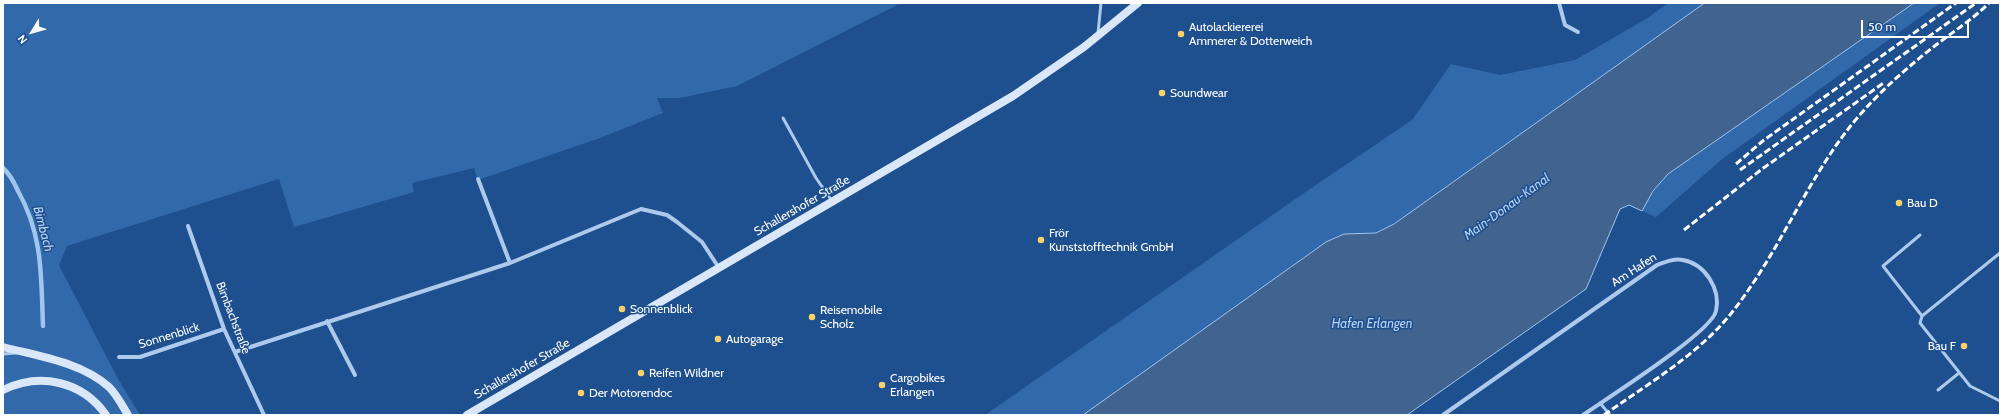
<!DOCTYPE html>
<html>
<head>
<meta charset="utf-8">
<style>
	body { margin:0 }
	#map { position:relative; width:2003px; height:418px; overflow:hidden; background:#1e4f8e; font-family:Cabin,sans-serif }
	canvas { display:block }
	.frame { position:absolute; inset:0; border:4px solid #fff; pointer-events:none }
	.north { position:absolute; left:12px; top:12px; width:40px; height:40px; -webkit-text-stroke:3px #1e4f8e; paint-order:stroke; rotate:233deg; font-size:11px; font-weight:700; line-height:16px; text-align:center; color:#fff }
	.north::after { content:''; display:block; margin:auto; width:14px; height:18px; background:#fff; clip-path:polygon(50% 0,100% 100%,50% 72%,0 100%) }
	.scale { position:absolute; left:1861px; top:20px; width:108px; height:18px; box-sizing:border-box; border:2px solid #fff; border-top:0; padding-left:5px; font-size:12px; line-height:14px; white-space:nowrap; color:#fff; -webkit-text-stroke:3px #1e4f8e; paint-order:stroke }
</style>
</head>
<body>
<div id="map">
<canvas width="2003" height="418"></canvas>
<div class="frame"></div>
<div class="north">N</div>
<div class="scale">50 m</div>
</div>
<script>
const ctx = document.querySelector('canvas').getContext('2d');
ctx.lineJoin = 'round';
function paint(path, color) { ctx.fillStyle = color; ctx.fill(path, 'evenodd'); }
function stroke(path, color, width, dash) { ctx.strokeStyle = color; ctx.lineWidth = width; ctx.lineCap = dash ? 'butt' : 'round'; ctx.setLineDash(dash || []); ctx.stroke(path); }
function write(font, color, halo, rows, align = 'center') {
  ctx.font = font + ' Cabin,sans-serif'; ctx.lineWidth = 3; ctx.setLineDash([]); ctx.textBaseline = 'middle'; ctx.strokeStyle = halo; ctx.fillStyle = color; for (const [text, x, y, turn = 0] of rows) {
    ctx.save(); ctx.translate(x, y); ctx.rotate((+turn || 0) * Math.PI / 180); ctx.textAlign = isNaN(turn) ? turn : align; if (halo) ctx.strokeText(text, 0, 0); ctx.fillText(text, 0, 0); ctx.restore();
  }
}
const green = new Path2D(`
	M3,3H901L737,86L680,98H657L663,113L600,138L478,180L474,168L412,183L414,192L294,227L279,179L67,246L59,265L117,377L140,415H3Z
	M1668,3H1705L1394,224L1376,233L1344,234L1326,242L1083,415H985L1304,193L1412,120L1451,64L1500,75L1575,60L1646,19Z
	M1914,3H1940L1721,160L1656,217L1642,211L1653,191L1668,174Z`);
const water = new Path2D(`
	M1705,3H1914L1668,174L1653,191L1642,211L1629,205L1620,209L1586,289L1407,415H1083L1326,242L1344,234L1376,233L1394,224Z`);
const stream = new Path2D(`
	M3,168C10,174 14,182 18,191C43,235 41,276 43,326`);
const lane = new Path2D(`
	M1098,33L1101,3
	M783,118L816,178L832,201
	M1920,235L1883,266L1922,316
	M2000,253L1922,316L1920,323L1970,386L2000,401
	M3,354L16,353
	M1938,390L1959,373
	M1600,403L1610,415`);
const street = new Path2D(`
	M1559,3L1565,25L1578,32
	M478,179L510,263
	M188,226L224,329L264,415
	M327,321L355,375
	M235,352L510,263L641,209L667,215L677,222L702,242L719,268
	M119,357H140L224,329
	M1443,415L1657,265C1665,262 1674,258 1683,260C1705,264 1721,289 1716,311C1712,332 1606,399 1583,415`);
const secondary = new Path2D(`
	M3,347C38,356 81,362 109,387C117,395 122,405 128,415
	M3,390C40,372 82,381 106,415
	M467,415L1013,96L1084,47L1138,3`);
const rail = new Path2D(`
	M1736,164L1764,140L1956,3
	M1740,170L1976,3
	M1684,230L1762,169L1885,82
	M1604,415C1645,386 1697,355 1729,316C1778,256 1805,182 1853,123C1877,94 1903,71 1932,48C1951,33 1972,20 1989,3`);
const markers = [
	[1181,34,4,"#fbd16c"],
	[1162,93,4,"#fbd16c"],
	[1899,203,4,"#fbd16c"],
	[1041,240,4,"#fbd16c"],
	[622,309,4,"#fbd16c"],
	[812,317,4,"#fbd16c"],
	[718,339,4,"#fbd16c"],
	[1964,346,4,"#fbd16c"],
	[641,373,4,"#fbd16c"],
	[882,385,4,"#fbd16c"],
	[581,393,4,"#fbd16c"]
];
const poiNames = [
	["Autolackiererei",1189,27],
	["Ammerer & Dotterweich",1189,41],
	["Soundwear",1170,93],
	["Bau D",1907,203],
	["Frör",1049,233],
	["Kunststofftechnik GmbH",1049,247],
	["Sonnenblick",630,309],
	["Reisemobile",820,310],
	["Scholz",820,324],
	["Autogarage",726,339],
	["Bau F",1956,346,"right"],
	["Reifen Wildner",649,373],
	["Cargobikes",890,378],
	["Erlangen",890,392],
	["Der Motorendoc",589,393]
];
const streetNames = [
	["Schallershofer Straße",802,206,-30],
	["Am Hafen",1634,270,-33],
	["Bimbachstraße",233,318,69],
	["Sonnenblick",169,336,-17],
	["Schallershofer Straße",522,369,-30]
];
const waterNames = [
	["Main-Donau-Kanal",1507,207,-36],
	["Bimbach",43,229,75],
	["Hafen Erlangen",1372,324]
];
paint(green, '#3269ab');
paint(water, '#406390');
stroke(water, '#a0c5ee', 1);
stroke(stream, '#a0c5ee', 4.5);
stroke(lane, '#adcaed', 3);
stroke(street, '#adcaed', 4);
stroke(secondary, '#d9e7f9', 8);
stroke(rail, '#fff', 3, [7, 3]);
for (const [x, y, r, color] of markers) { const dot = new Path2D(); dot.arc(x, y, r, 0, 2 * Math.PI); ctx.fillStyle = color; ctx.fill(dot); stroke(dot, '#1e4f8e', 1.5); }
write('12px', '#fff', '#1e4f8e', poiNames, 'left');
write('12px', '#fff', '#1e4f8e', streetNames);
write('italic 13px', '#b9d4f4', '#1e4f8e', waterNames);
</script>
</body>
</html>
